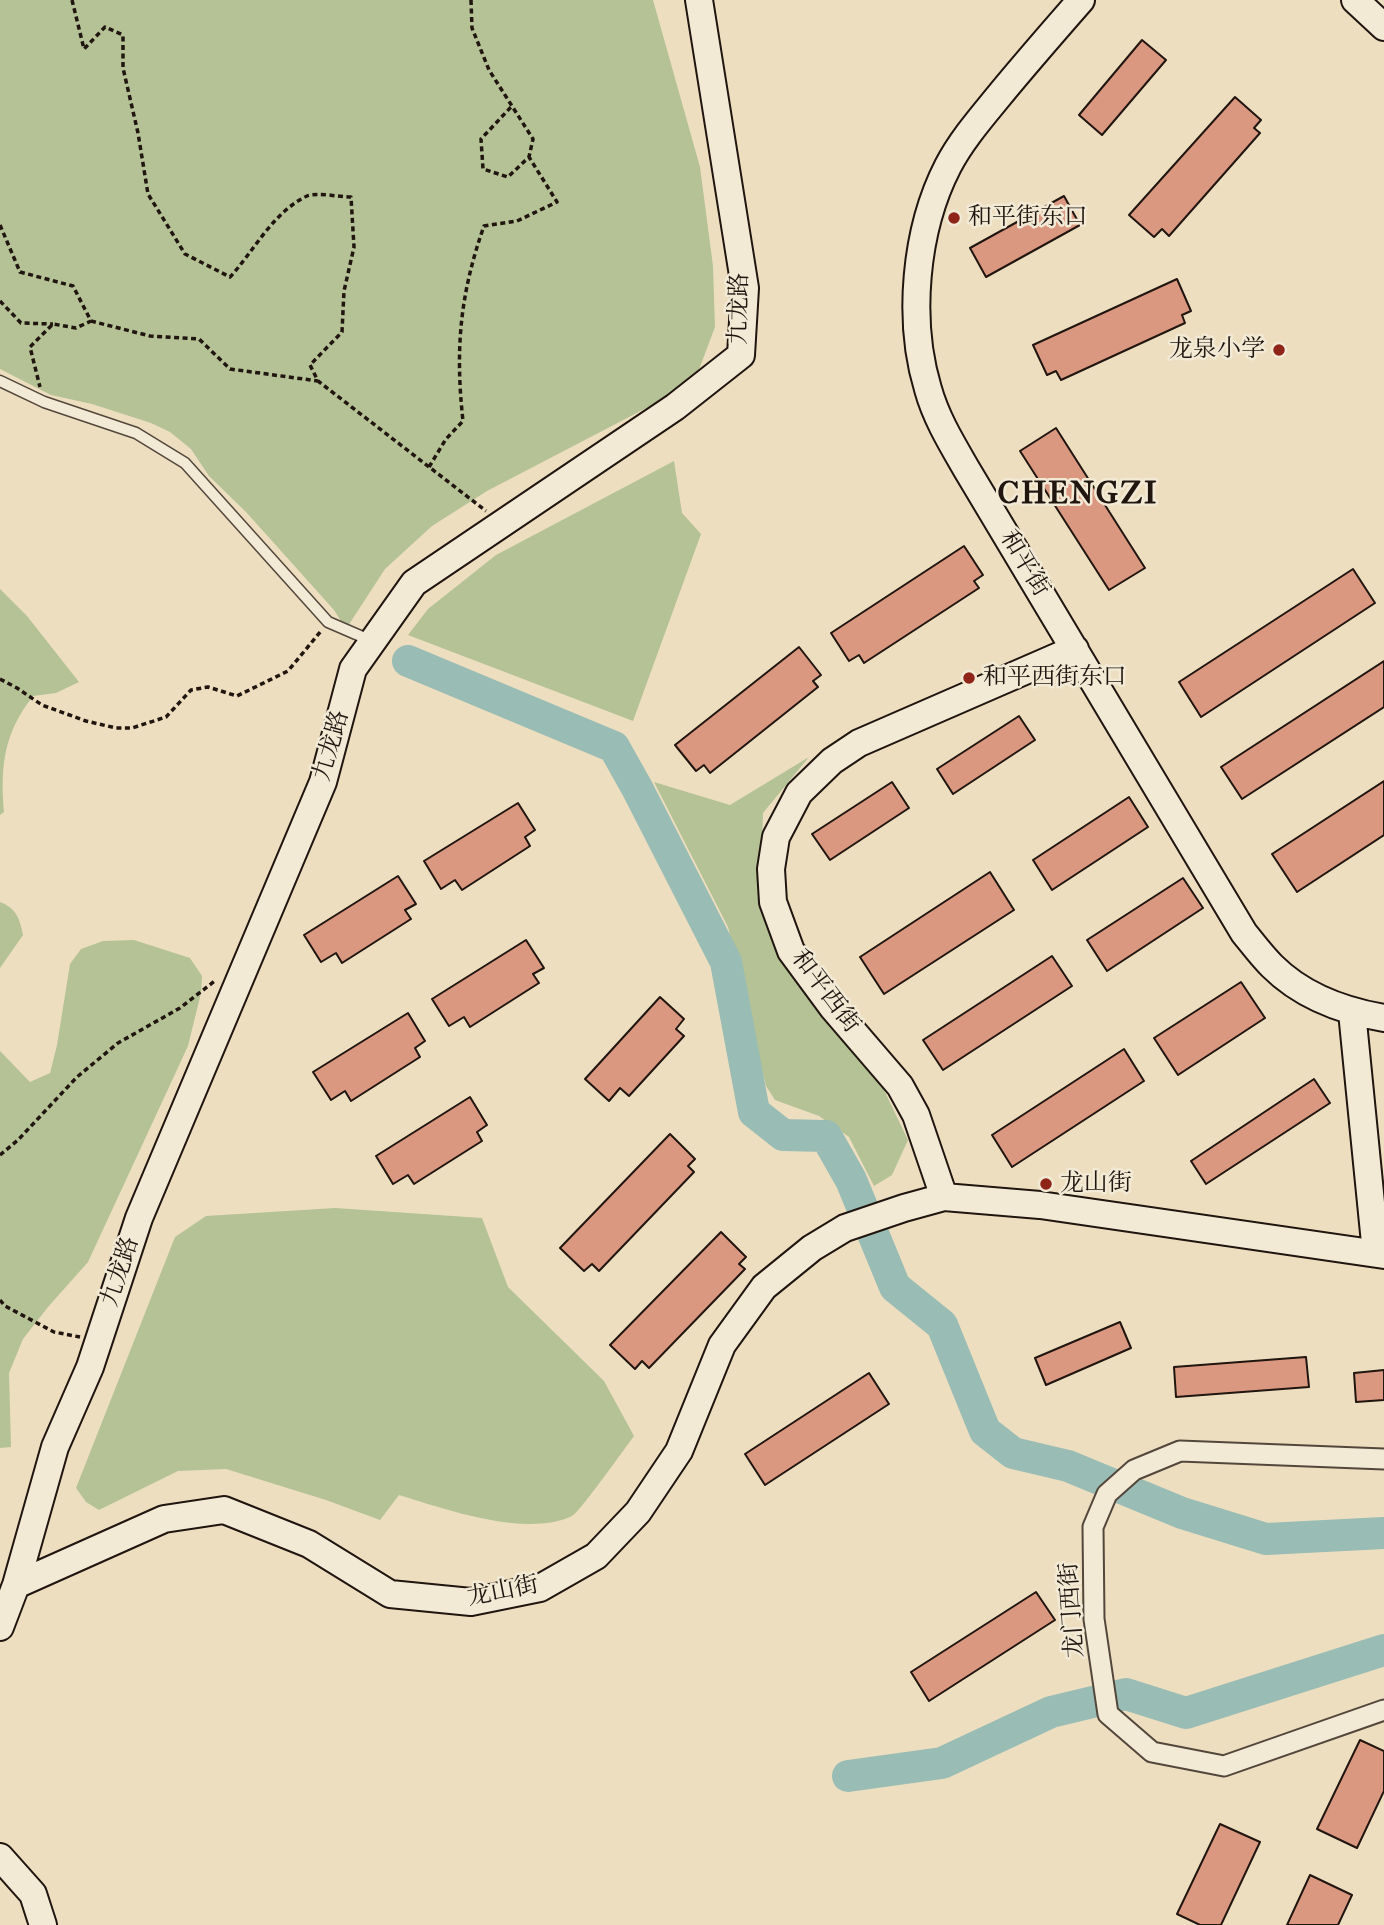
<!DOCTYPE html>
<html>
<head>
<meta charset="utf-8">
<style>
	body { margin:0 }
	canvas { display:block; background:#eddec0 }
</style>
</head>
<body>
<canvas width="1384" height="1925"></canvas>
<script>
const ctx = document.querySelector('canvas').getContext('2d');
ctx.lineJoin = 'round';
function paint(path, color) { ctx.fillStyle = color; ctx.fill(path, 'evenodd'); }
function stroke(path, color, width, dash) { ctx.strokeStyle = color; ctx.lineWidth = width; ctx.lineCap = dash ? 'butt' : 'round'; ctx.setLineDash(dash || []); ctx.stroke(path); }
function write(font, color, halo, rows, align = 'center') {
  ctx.font = font + ' "IM FELL French Canon","Noto Serif SC",serif'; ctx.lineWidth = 5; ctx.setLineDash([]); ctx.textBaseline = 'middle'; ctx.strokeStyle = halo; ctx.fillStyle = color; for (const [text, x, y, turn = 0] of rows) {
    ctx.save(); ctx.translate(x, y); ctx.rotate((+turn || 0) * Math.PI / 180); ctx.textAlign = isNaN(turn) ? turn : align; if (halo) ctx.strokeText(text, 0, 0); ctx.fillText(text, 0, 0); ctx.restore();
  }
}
const green = new Path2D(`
	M0,0H653L700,167L713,266L715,327L697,375L652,405L487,491L432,526L385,569L346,629L334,610L246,512L209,476L191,449L170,432L151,423L92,404L51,395L0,369Z
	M674,461L682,513L701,534L633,721L408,635L428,609L496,555Z
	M0,589L27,616L79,682L56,693L33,696C4,733 0,766 4,812L0,815Z
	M809,757L763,813L761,872L778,954L870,1061L908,1140L892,1175L874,1186L849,1137L819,1116L775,1100L766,1086L728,927L654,782L730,805Z
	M0,902C16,908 20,919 23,935L0,968Z
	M134,940L190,958L202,976L201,993L188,1046L88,1262L48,1307L23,1339L9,1373L11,1447L0,1448V1051L30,1082L50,1073L57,1045L70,964L81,949L103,941Z
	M335,1208L482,1218L508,1287L604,1381L634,1436C625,1448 580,1512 572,1516C526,1538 445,1509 399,1495L380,1520L326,1500L226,1469L178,1471L99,1510L86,1502L76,1488L175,1237L206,1216Z`);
const river = new Path2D(`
	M408,661L614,747L637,788L726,962L754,1112L783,1135L826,1136L851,1180L895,1287L942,1325L985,1431L1013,1453L1068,1466L1182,1513L1266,1539L1384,1533
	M848,1776L942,1763L1051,1712L1126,1694L1186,1713L1384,1650`);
const building = new Path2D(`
	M1142,40L1166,60L1102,135L1079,115Z
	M1235,97L1261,120L1254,128L1260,133L1169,236L1162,229L1154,237L1129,215Z
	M1064,196L1080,225L986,277L970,248Z
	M1177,279L1191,311L1182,315L1185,323L1061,380L1056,371L1047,375L1033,345Z
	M1056,428L1145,568L1109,590L1020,451Z
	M964,546L983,575L974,581L979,588L864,663L859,655L849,661L831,633Z
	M1353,569L1375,603L1201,717L1179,682Z
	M799,647L821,675L813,681L818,687L710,773L704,765L696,771L675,745Z
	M1384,661V707L1242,799L1221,767Z
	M1019,716L1035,740L953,794L937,769Z
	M1384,781V835L1297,892L1272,854Z
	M892,782L909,808L830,860L812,834Z
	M1129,797L1148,827L1052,890L1033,860Z
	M518,803L535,830L525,837L530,846L462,890L455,880L441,889L424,861Z
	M990,872L1014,910L884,994L860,957Z
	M398,876L416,904L405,910L411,919L342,963L336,953L321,962L304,935Z
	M1183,878L1203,908L1107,971L1087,940Z
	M526,940L544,968L533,974L539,983L470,1027L464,1017L449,1026L432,999Z
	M1052,956L1072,986L943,1070L923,1040Z
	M1241,982L1265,1018L1178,1075L1154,1038Z
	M660,997L684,1019L676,1029L684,1036L629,1096L620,1088L609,1101L585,1079Z
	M408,1013L425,1041L415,1048L420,1057L351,1101L345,1091L331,1100L313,1072Z
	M1124,1049L1144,1081L1012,1167L992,1135Z
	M1314,1079L1330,1103L1206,1184L1191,1161Z
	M470,1097L487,1125L477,1132L482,1141L414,1184L408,1175L393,1184L376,1156Z
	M670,1134L695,1159L688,1166L694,1172L599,1271L592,1264L584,1271L560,1248Z
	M721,1232L746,1257L739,1264L745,1269L649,1368L642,1361L635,1369L610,1345Z
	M1120,1322L1131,1348L1046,1385L1035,1358Z
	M1306,1357L1309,1387L1176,1397L1174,1367Z
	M1384,1370V1400L1356,1402L1354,1373Z
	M869,1373L889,1404L765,1485L745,1454Z
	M1036,1592L1055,1620L929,1701L911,1672Z
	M1360,1740L1384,1751V1791L1357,1848L1317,1829Z
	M1220,1824L1260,1842L1221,1925H1200L1177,1914Z
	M1310,1875L1352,1895L1338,1925H1287Z`);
const path = new Path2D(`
	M72,0L84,49L105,27L123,35V68L138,133L148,194L185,254L230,277C254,251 273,212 307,196C317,192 339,197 351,197L354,247L344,291L342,332L310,365L318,381L486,511
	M471,0L472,28L489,70L533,139L529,157L508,177L483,169L481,139L511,107
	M0,225L20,272L73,286L91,321L76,328L53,324L30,347L40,387
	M0,301L21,323L53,324
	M91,321L150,336L199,339L230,369L318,381
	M429,467L446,439L463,421C455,349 460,294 484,226L517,221L557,202L529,157
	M0,679L17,688L42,705L86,721L116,728H132L166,717L191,690L208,687L237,696L288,671L321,631
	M0,1155L18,1140L77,1077L118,1043L180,1008L216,980
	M0,1300L5,1306L54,1332L80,1337`);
const lane = new Path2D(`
	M0,381L44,402L136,433L185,463L328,622L372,641`);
const street = new Path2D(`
	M1384,1459L1180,1451L1134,1470L1107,1494L1093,1527L1094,1619L1108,1714L1152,1752L1224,1766L1384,1710`);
const secondary = new Path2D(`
	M1081,0C1053,32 1025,64 998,97C980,119 961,141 948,166C915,230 907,320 928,389C936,418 952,444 967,470L1244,933C1253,944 1262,956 1272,966C1302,996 1343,1011 1384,1018
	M1355,0L1384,27
	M1352,1012L1376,1253
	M944,1197L916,1115L900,1086L833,1008L791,951L773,902L771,869L776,837L799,793L832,761L859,743L1075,649
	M16,1585L164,1519L224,1510L309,1544L390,1594L471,1602L540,1588L596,1556L638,1512L679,1451L722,1345L764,1287L812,1248L845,1228L904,1208L944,1197L1040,1205L1384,1255
	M0,1627L16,1585L55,1447L90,1367L139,1218L323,782L353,669L414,583L675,407L741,355L745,288L699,0
	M0,1857L33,1894L43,1925`);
const markers = [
	[954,218,7,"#8f2418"],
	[1279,350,7,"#8f2418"],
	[969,678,7,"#8f2418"],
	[1046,1184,7,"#8f2418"]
];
const poiNames = [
	["和平街东口",968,218],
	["龙泉小学",1265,350,"right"],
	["和平西街东口",983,678],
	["龙山街",1060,1184]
];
const streetNames = [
	["九龙路",740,309,-89],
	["和平街",1024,564,59],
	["九龙路",332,746,-74],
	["和平西街",825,992,53],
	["九龙路",121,1272,-72],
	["龙山街",503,1592,-11],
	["龙门西街",1073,1610,-94]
];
const districtNames = [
	["CHENGZI",1078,495]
];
paint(green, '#b4c296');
stroke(river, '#99bcb4', 32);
paint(building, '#db9880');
stroke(building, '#20150f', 2);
stroke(lane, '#53473b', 13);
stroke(street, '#53473b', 23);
stroke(secondary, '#20150f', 30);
stroke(path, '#20150f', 3.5, [5, 3.5]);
stroke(lane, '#f3ead6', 10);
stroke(street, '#f3ead6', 19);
stroke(secondary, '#f3ead6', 26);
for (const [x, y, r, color] of markers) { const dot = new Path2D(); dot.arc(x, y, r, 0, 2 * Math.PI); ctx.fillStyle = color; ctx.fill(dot); stroke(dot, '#f3ead6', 2.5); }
write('24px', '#20150f', '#f3ead6', poiNames, 'left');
write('24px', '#20150f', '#f3ead6', streetNames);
ctx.letterSpacing = '2px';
write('bold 32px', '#20150f', '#f3ead6', districtNames);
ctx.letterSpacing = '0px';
</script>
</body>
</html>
